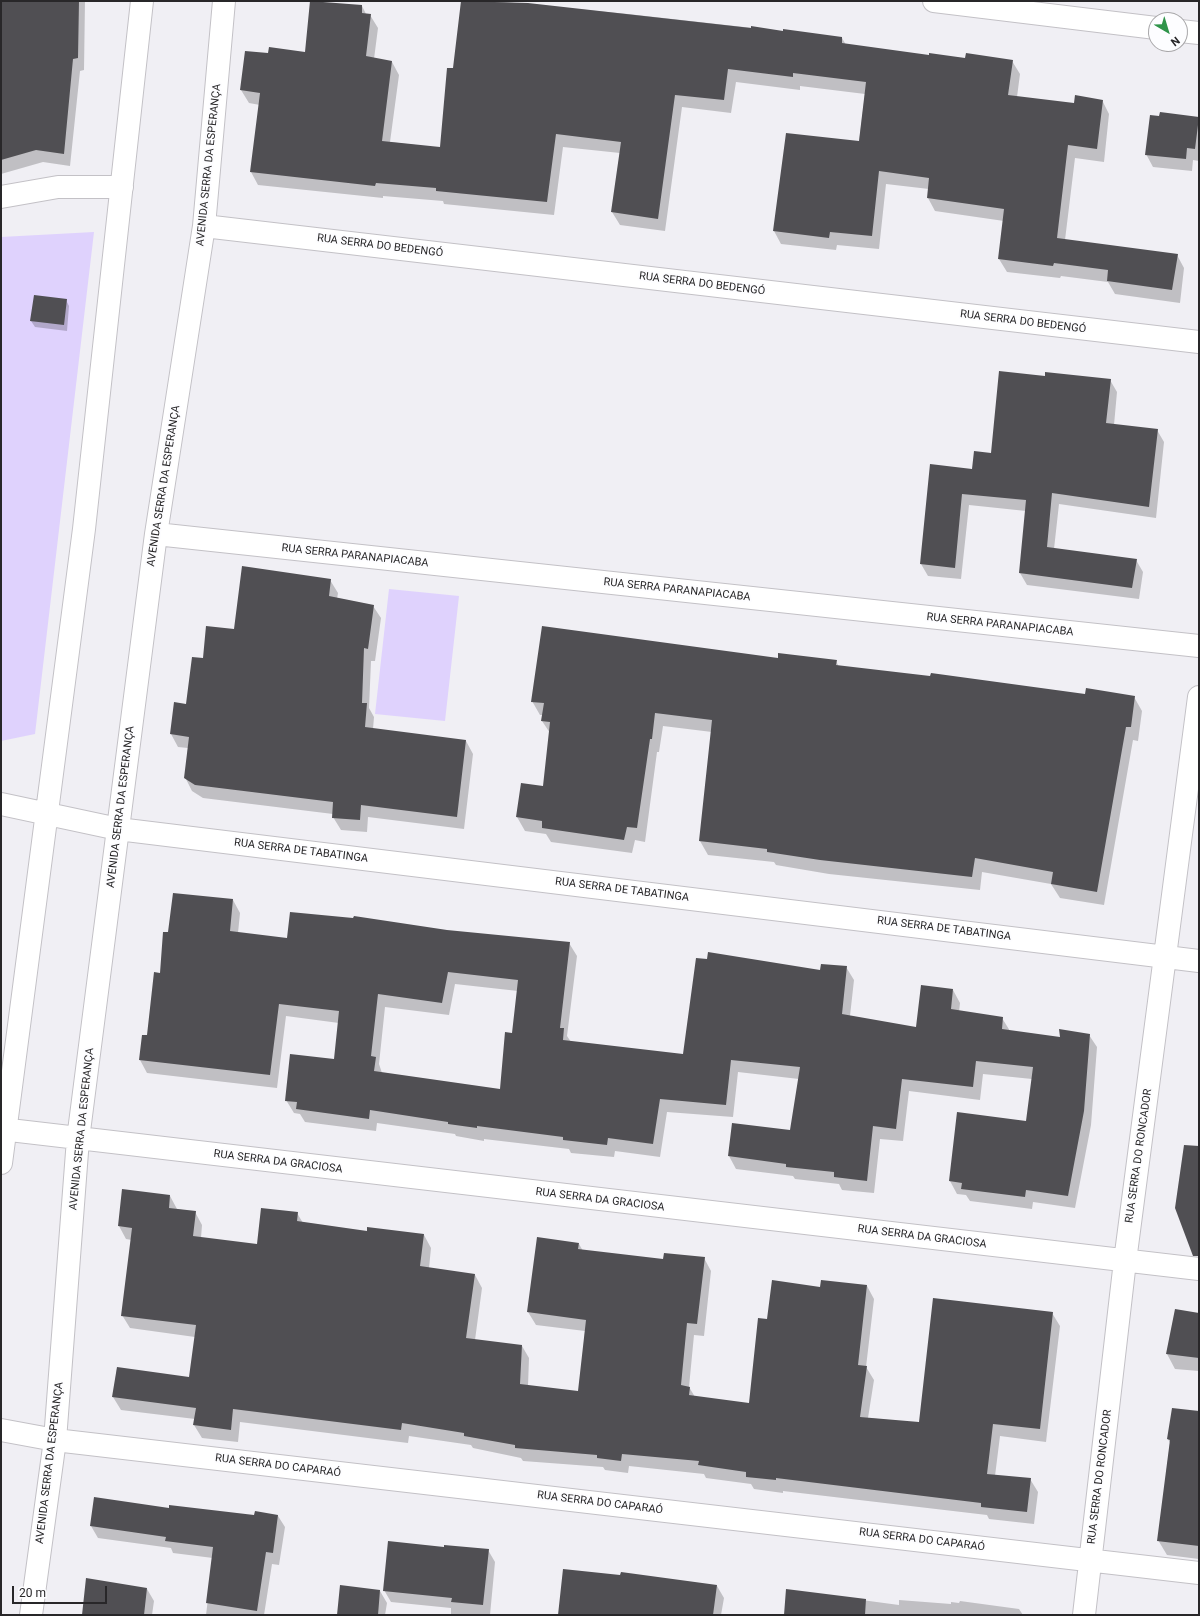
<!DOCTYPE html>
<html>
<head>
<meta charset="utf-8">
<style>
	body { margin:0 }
	#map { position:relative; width:1200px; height:1616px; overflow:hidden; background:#f0eff4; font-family:Roboto,sans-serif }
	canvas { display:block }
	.frame { position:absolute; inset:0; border:2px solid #282729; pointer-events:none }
	.north { position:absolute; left:1148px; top:12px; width:40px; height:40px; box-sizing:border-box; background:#fdfdff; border:1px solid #a8a7a9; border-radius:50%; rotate:142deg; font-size:11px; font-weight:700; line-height:16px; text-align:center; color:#282729 }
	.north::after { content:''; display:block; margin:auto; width:14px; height:18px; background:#30944a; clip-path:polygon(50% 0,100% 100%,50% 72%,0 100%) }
	.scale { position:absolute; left:12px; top:1586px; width:95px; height:18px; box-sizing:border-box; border:2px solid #282729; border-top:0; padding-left:5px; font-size:12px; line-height:14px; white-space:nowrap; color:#282729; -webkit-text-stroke:3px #fdfdff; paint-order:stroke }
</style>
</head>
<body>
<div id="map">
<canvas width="1200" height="1616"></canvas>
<div class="frame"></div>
<div class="north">N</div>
<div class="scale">20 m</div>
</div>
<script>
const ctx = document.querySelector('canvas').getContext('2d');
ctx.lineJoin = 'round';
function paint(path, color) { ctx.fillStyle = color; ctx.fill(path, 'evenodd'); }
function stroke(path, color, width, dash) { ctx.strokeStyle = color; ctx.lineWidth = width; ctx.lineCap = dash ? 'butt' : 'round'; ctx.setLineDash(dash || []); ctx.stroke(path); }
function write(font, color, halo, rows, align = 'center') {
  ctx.font = font + ' Roboto,sans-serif'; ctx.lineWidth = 4; ctx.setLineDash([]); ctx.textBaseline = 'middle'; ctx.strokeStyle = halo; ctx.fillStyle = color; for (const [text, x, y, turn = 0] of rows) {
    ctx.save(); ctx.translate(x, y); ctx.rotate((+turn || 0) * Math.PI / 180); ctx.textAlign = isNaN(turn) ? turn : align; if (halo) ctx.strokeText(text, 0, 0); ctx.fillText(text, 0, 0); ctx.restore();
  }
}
const green = new Path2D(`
	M94,232L35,734L1,741V237Z
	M389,589L459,596L445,721L375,714Z`);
const shadow = new Path2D(`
	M1,1H85L84,70L80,71L70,166L43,162L1,174Z
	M462,1H494L628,14L842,38L846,45L930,56L1012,61L1020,74L1017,97L1075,104L1102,100L1109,114L1104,162L1075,158L1065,240L1177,255L1184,268L1180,303L1115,294L1108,282L1061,276L1060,278L1007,272L999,259L1004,221L935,211L928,198L929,189L886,184L879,249L837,245L836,250L781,244L774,231L859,142L865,94L800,86V90L736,82L731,113L682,107L665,231L620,225L612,212L620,153L563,147L554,215L444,204L443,201L383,196V198L258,185L251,172L260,105L249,103L241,90L269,54L306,53L362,6L366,14L370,15L378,28L374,59L392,62L399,75L390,142L441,148L454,70Z
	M1198,118L1199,161L1193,160L1192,171L1153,167L1146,154Z
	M66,300L69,306L67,331L35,327L31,321Z
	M1046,377L1110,380L1117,392L1114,425L1157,430L1164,442L1156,518L1059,504L1054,549L1136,560L1143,572L1139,599L1027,585L1020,573L1026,511L969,505L961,579L928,576L921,564L973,470L992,454Z
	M330,580L338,593L337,599L373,606L381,618L375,661H371L369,708L374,717L373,729L466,741L473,754L464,829L368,817L367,832L341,830L333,817V814L203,798L192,791L185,777L188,748L178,747L171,734L175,704L187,705L204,660L235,630Z
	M778,659L836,661L839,667L1086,696L1134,697L1142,711L1138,741L1133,740L1104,905L1060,898L1051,884L982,872L980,890L829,874L776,865L774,862L708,855L700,841L712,732L663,726L659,752H657L645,842L635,840L632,853L551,842L546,834L525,831L517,817L544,787L550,733L542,721L543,715H540L532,701Z
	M233,900L240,913L238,933L288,939L447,931L569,943L577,956L567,1036L571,1042L684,1056L821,972L846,967L854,980L850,1016L916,1028L953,990L960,1003L959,1012L1002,1018L1010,1031L1061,1038L1089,1035L1097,1047L1091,1125L1075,1208L1033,1202L1032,1209L970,1201L966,1195L957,1194L950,1181L1027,1122L1032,1079L983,1074L980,1100L909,1091L903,1141L880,1139L874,1193L842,1190L839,1184L795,1179L793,1176L736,1169L729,1156L733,1124L791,1131L799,1079L738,1072L733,1117L667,1112L660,1157L615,1151L614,1157L571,1153L569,1149L484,1139V1141L456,1136L455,1134L377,1123L376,1131L305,1122L300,1114L294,1113L286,1100L335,1060L339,1023L286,1016L277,1088L147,1073L140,1060L148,1037L169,933ZM455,984L518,991L513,1034L501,1090L382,1073L379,1064L385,1007L449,1015Z
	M170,1196L177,1209L195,1212L202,1225L201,1238L258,1245L297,1213L303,1223L367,1232L368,1228L424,1235L431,1248L429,1268L475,1275L482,1288L475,1340L522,1346L529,1358L528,1386L579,1392L585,1331L536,1325L528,1312L579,1244L583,1251L664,1260L704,1258L711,1271L704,1336L694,1335L689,1387L695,1397L750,1404L768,1320L821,1288L867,1286L874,1299L866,1367L874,1380L868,1418L920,1423L1052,1313L1060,1326L1046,1442L1000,1436L995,1476L1030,1479L1038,1492L1034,1524L989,1519L987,1515L783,1491V1493L754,1489L751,1484L706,1478L704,1474L629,1466L628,1473L605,1470L603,1467L523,1461L521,1458L473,1448L471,1445L409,1436L408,1443L240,1422L238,1442L202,1438L194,1425L195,1419L121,1410L113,1397L117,1368L190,1378L195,1337L130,1328L122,1315L132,1240L126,1239L119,1226Z
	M1199,1314V1371L1175,1369L1167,1354Z
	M1199,1412V1559L1167,1555L1158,1540L1170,1443L1168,1439Z
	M170,1509L255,1516H278L285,1527L279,1565L272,1564L264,1615H206L213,1558L173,1553L171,1548L98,1538L91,1526Z
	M445,1548L488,1550L495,1562L490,1615H451V1608L391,1602L384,1590Z
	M717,1586L724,1598L721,1615H559Z
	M147,1589L154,1601L152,1615H83Z
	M787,1590L899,1605V1600L951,1604V1602L959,1603L960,1601L1019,1609L1023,1615H785Z
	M380,1591L387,1603L385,1615H338Z`);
const building = new Path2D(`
	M79,1L78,58L73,59L64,154L36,150L1,160V2Z
	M310,1L362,5V13L371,14L366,56L392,61L382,141L440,147L447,68H453L461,1L528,3L751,28V26L783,31V29L842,37V43L929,55V53L965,58L966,53L1013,60L1008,95L1074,103L1075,95L1103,100L1097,149L1068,145L1057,238L1178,254L1172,290L1107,281L1108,270L1054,263L1053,266L998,259L1004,209L927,198L929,178L879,171L872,236L830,232L829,238L773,231L786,133L859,141L866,82L793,73V77L728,69L724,100L675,95L658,219L611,212L621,142L556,134L547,202L436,191V188L376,183L375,186L250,172L260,93L240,90L245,51L268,53L269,47L305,52Z
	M1160,112L1199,117L1195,149L1187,148L1186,159L1145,155L1150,115L1159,116Z
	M34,295L67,299L64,325L30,321Z
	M999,371L1045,376V372L1111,379L1106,423L1158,429L1149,507L1052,493L1047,547L1137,559L1132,588L1019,573L1026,500L962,494L955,568L920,564L930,464L972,469L974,451L991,453Z
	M242,566L331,579L329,596L374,605L368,649L364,648L362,703H367L365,727L466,740L457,817L361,805L360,820L332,818L333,802L195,785L184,778L189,737L170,734L174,702L186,704L192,657L203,658L206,626L234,629Z
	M542,626L778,658V653L837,660L836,665L930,676L931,673L1085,694L1086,688L1135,696L1131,727H1126L1097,892L1051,884L1053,872L975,858L972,877L820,860L767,852V849L699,841L712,720L655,713L652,739H650L637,828L627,827L624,840L542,828V821L516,817L521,783L543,786L550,722L541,721L544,703L531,702Z
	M173,893L233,899L230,931L287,938L290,912L353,918L354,916L447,930L570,942L560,1028H564L563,1040L683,1054L696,958L707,959L708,952L820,970L821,964L847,966L842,1014L916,1027L921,985L953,989L951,1009L1003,1017L1002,1029L1060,1037L1059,1029L1090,1034L1084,1111L1068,1196L1026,1190L1025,1197L961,1189L962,1183L949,1181L957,1112L1026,1121L1033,1067L976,1061L973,1087L902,1079L896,1129L873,1126L867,1181L834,1177V1172L786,1167V1164L728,1156L732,1123L790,1130L800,1067L731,1060L726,1105L660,1099L653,1144L608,1138L607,1145L563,1140V1137L477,1126V1128L448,1124V1122L370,1110L369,1119L296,1109L297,1102L285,1101L290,1054L334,1059L339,1011L279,1004L270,1075L139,1060L142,1035H147L154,972L160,973L163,932H168ZM448,972L518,980L512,1033L505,1032L500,1089L374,1071L376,1057L371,1056L378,994L442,1003Z
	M1184,1145L1199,1146V1256H1193L1175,1208Z
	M122,1189L170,1195L169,1208L196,1211L193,1236L257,1244L261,1208L298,1212L297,1221L367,1231V1227L424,1234L420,1266L475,1274L466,1338L522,1345L520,1384L578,1391L586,1320L527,1312L537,1237L579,1243L578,1249L663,1259L664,1253L705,1257L697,1324L687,1323L681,1385L690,1387L689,1395L749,1403L758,1318L767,1319L772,1280L820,1287L821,1280L867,1285L858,1365L867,1366L860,1417L919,1422L933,1298L1053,1312L1040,1429L993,1424L987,1474L1031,1478L1027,1512L981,1507V1503L776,1478V1480L746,1477V1472L698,1465L699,1461L622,1454L621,1461L597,1458V1455L515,1448V1445L464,1436V1433L402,1423L401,1430L233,1409L231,1430L193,1425L196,1408L112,1397L117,1367L189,1377L196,1325L121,1316L132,1228L118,1226Z
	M1175,1309L1199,1313V1358L1166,1354Z
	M1172,1408L1199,1411V1546L1157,1541L1170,1440L1167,1439Z
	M94,1497L169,1508V1505L254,1515L255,1511L278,1515L273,1553L266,1552L257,1611L206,1603L213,1547L165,1541L166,1537L90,1526Z
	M388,1541L444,1547V1545L489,1549L483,1605L451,1602L452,1598L383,1591Z
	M563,1569L620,1575L621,1572L717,1585L713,1615H558Z
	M86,1578L147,1588L144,1615H82Z
	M340,1585L380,1590L378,1615H337Z
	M786,1589L866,1599L865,1615H784Z`);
const minor = new Path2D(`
	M934,1L1156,28
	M1180,31L1199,33
	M1,197L58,187H122
	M204,226L1199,342
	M156,534L1199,646
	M1,804L118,829L1199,961
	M1,1129L1199,1269
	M1,1163L84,529L142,1
	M1,1430L55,1440L1199,1573
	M31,1615L55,1440L78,1139L156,534L204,226L224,1
	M1084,1615L1125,1261L1199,697`);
const streetNames = [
	["AVENIDA SERRA DA ESPERANÇA",209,165,-84],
	["RUA SERRA DO BEDENGÓ",380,246,7],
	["RUA SERRA DO BEDENGÓ",702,284,7],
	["RUA SERRA DO BEDENGÓ",1023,322,7],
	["AVENIDA SERRA DA ESPERANÇA",164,486,-81],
	["RUA SERRA PARANAPIACABA",355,556,6],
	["RUA SERRA PARANAPIACABA",677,590,6],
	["RUA SERRA PARANAPIACABA",1000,625,6],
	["AVENIDA SERRA DA ESPERANÇA",121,807,-83],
	["RUA SERRA DE TABATINGA",301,851,7],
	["RUA SERRA DE TABATINGA",622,890,7],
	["RUA SERRA DE TABATINGA",944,929,7],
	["AVENIDA SERRA DA ESPERANÇA",82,1129,-84],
	["RUA SERRA DO RONCADOR",1139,1156,-82],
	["RUA SERRA DA GRACIOSA",278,1162,7],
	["RUA SERRA DA GRACIOSA",600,1200,7],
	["RUA SERRA DA GRACIOSA",922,1237,7],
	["AVENIDA SERRA DA ESPERANÇA",50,1463,-83],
	["RUA SERRA DO CAPARAÓ",278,1466,7],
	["RUA SERRA DO RONCADOR",1100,1477,-83],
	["RUA SERRA DO CAPARAÓ",600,1503,7],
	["RUA SERRA DO CAPARAÓ",922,1540,7]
];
paint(green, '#dfd2fd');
paint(shadow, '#0003');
paint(building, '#504f53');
stroke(minor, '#c3c1c6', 24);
stroke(minor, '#fff', 22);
write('11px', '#282729', '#fdfdff', streetNames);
</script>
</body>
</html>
